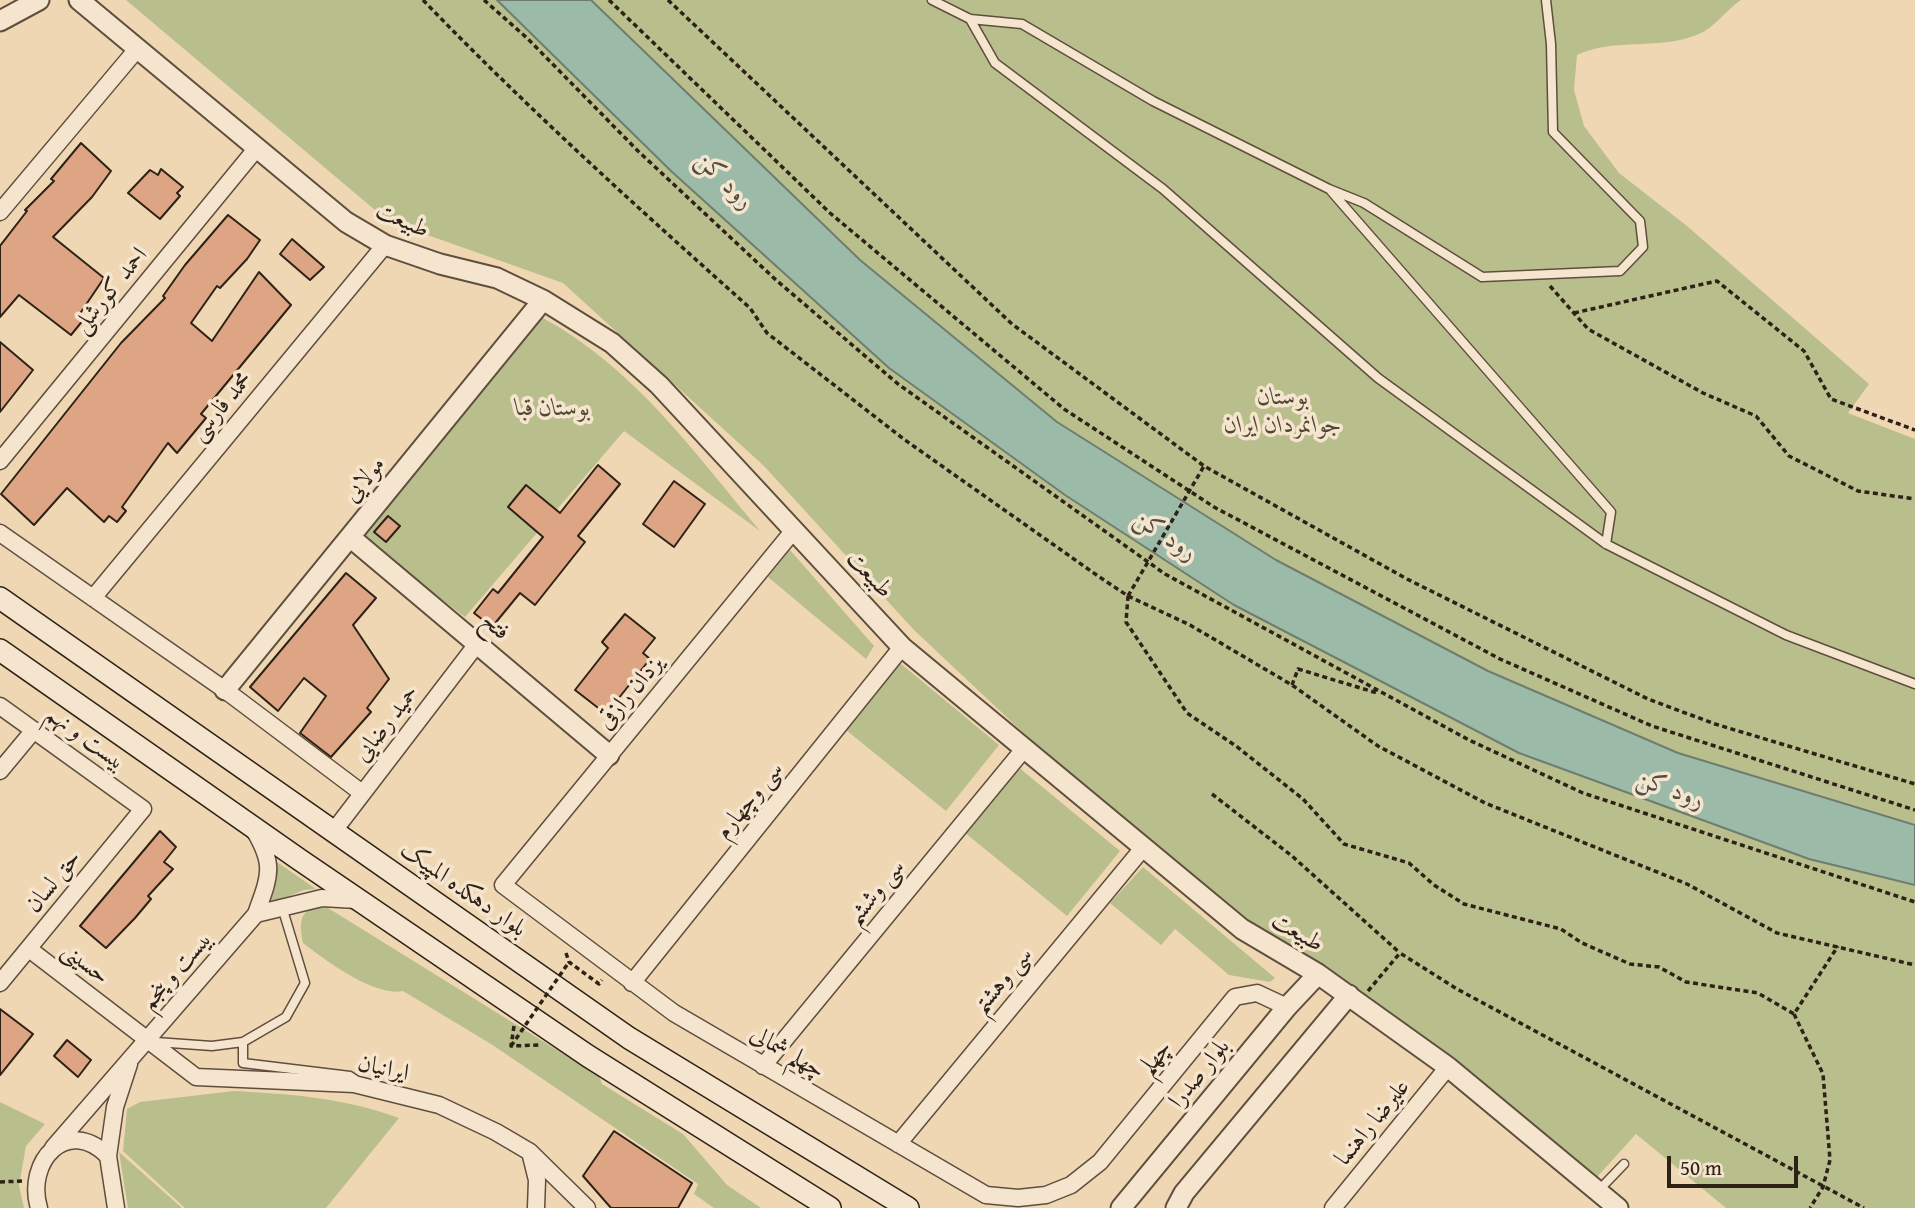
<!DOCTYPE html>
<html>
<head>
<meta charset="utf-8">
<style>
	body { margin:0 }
	#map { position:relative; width:1915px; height:1208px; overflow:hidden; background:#f0d7b3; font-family:"Gentium Book Plus",serif }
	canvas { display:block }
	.scale { position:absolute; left:1667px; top:1156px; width:131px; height:32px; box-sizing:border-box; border:4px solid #2e2116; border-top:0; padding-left:9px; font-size:21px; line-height:24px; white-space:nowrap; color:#2e2116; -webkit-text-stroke:5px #f5e5ce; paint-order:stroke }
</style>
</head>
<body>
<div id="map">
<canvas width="1915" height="1208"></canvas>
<div class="scale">50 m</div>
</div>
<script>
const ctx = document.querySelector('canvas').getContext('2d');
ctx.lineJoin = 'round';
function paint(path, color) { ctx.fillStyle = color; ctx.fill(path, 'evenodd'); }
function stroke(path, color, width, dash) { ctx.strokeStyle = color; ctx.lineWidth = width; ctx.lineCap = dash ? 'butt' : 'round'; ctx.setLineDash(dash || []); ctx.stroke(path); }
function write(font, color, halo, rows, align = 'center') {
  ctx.font = font + ' "Gentium Book Plus",Amiri,serif'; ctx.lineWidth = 7; ctx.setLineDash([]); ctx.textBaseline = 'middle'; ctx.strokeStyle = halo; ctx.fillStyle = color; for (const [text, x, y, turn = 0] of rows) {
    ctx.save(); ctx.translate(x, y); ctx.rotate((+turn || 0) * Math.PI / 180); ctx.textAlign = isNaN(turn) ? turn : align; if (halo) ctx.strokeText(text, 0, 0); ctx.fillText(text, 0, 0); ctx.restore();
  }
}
const green = new Path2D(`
	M126,0H1741C1727,9 1714,28 1699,34C1660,51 1615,37 1577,55L1574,90L1584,126L1619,173L1687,226L1869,384L1848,413L1915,439V1208H1726L1636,1134L1597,1177L1450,1064L1283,948L1032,741L914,630L764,466L563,283L388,221Z
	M541,317C633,366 694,452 760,531L624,431L465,617L361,538Z
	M790,550L874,646L866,659L768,577Z
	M900,663L999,745L946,811L846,730Z
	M1017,766L1120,851L1067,916L964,832Z
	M274,860L316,889L304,890L267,905L272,892Z
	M1143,867L1275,978L1270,982L1229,975L1175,929L1161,945L1110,903Z
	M313,906L328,908L599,1076L602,1084L683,1134L727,1185L761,1208H714L694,1194L698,1184L491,1044L403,991C375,997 326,961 303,943C300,926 298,916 313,906Z
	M234,1091C291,1094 345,1098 399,1118L326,1208H185L123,1151L127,1109L140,1102Z
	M0,1102L45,1124L26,1146L19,1186L24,1208H0Z
	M119,1152L182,1208H128Z`);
const water = new Path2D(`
	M497,0H591L860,260L1057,422L1276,560L1488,671L1678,753L1915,825V885L1809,859L1519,753L1234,605L1065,495L889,368L671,171Z`);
const building = new Path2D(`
	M81,143L111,171L92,197L53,237L104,278L79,315L84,319L71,335L19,295L0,317V246L27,211L25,210L54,181L51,179Z
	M161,169L183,187L177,193L180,196L160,219L128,193L150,170L158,175Z
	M228,215L260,240L247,259L220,288L217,286L191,323L212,341L259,272L291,305L201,414L206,418L177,453L168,443L122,507L126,511L117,522L109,516L104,522L67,488L34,525L1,494L121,343L165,298L163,296L185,265Z
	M292,239L324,267L310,280L280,254Z
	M0,342L33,370L0,412Z
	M598,465L620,484L578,536L585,542L535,605L520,593L492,627L474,613L493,589L498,593L543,537L508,507L526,485L560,513Z
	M674,481L705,504L674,547L643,524Z
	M388,516L400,526L386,542L374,532Z
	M346,573L376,598L353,625L389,679L367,708L371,712L331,757L300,733L326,696L304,678L278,711L250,687Z
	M625,614L655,638L643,653L650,659L606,714L575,690L608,648L602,642Z
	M160,831L176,847L164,862L173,869L148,896L151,899L135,918L106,948L80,926Z
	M0,1009L33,1034L0,1075Z
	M67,1040L91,1060L78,1077L54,1056Z
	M614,1131L692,1183L678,1208H611L583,1176Z`);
const path = new Path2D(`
	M423,0C527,108 638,208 750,308L767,333L905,440L1098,576L1128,596L1190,625L1292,685L1378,746L1485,803L1687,884L1777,933L1915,965
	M484,0L527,38L638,151L776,280L898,384L1165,574L1469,740L1583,793L1915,902
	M609,0L830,213L1064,409L1214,507L1500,659L1652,726L1915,810
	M668,0L1012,324L1204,466L1407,579L1648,699L1715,724L1915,784
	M1550,286L1588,329L1703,393L1756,416L1789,456L1858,491L1915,499
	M1574,313L1717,281L1804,351L1831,399L1915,430
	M1128,596L1126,622L1187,713L1236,746L1303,799L1344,844L1409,863L1434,885L1464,904L1561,929L1582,943L1630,964L1659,967L1686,982L1758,993L1794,1014L1838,946
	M1292,685L1298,669L1377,693
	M1212,794L1292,856L1400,953
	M566,953L569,962L599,984L602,980
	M1368,991L1400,953L1457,989L1864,1208
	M1794,1014L1823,1074L1830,1160L1823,1187L1810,1208
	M514,1026L511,1046L539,1045
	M0,1182L22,1181`);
const service = new Path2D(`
	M932,0L970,19L1022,24L1153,101L1329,189L1364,203L1482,277L1620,271L1643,247L1640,221L1553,132L1551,44L1546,0
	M970,19L995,63L1163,189L1378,378L1606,544L1786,635L1915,684
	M1331,191L1611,512L1606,544
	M282,907L305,983L286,1017L243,1042V1063L350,1076L356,1080
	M156,1042L212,1046L243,1042
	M1598,1191L1624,1164`);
const minor = new Path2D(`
	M0,212L138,48
	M0,461L256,149
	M794,530L503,885L674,1013L986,1195L1018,1198L1046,1195L1071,1185L1100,1162L1235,997L1257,993L1287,1007
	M0,533L225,690L362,793
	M93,598L385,245
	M0,706L143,809L0,983
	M0,771L34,730
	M333,832L477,644
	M256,914L322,898L357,900
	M29,949L196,1077L354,1084L439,1105L496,1132L530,1152L587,1208
	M632,983L902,647
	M763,1066L1024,749
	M898,1144L1143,848
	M53,1148L256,914C269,877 276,866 254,830
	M530,1152L537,1180L536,1208
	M108,1156L115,1107L129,1064
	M39,1208C25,1162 67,1115 108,1156L116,1208
	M1333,1208L1448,1067`);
const tertiary = new Path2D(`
	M79,0L346,222L385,245L440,264L497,278L543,300L612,343L659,385L902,647L1242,929L1318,974L1448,1067L1618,1208
	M0,21L39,0
	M350,537L609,755
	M225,690L543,300
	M1121,1208L1287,1007L1318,974
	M1176,1208L1184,1193L1349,995`);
const secondary = new Path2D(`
	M0,598L629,1038L908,1208
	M0,650L300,860L588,1056L830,1208`);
const pathBridge = new Path2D(`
	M1128,596L1204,466
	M511,1046L569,962`);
const streetNames = [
	["طبیعت",402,221,24],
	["احمد کورشلی",111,291,-51],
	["محمد فارسی",222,407,-50],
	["مولایی",365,480,-51],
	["طبیعت",869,575,47],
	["فتح",495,627,40],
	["یزدان رازقی",631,693,-50],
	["حمید رضایی",387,724,-52],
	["بیست و نهم",85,739,36],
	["سی وچهارم",750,801,-51],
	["حق لسان",54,882,-51],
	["بلوار دهکده المپیک",463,890,35],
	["سی وششم",876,893,-51],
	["طبیعت",1297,933,30],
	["حسینی",85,964,38],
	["بیست و پنجم",177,971,-49],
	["سی وهشتم",1003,981,-50],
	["چهلم شمالی",787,1053,30],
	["چهلم",1156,1058,-51],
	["ایرانیان",383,1069,12],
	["بلوار صدرا",1200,1074,-51],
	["علیرضا راهنما",1373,1123,-51]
];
const parkNames = [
	["بوستان",1283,398],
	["جوانمردان ایران",1283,426],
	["بوستان قبا",553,409]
];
const waterNames = [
	["رود کن",724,181,45],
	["رود کن",1165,536,34],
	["رود کن",1670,790,20]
];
paint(green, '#b9be8d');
paint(water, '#9bbaa8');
stroke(water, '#6f7d6e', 2);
paint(building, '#dea585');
stroke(building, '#2e2116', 2);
stroke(service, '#5e4e3d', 11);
stroke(minor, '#5e4e3d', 19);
stroke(tertiary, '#5e4e3d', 23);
stroke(secondary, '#2e2116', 24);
stroke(path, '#2e2116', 3.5, [5, 3.5]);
stroke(service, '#f5e5ce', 8);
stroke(minor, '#f5e5ce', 16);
stroke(tertiary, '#f5e5ce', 19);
stroke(secondary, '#f5e5ce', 21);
stroke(pathBridge, '#2e2116', 3.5, [5, 3.5]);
write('24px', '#2e2116', '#f5e5ce', streetNames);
write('italic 24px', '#514834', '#f5e5ce', parkNames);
write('italic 26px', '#4f4f42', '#f5e5ce', waterNames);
</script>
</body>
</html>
